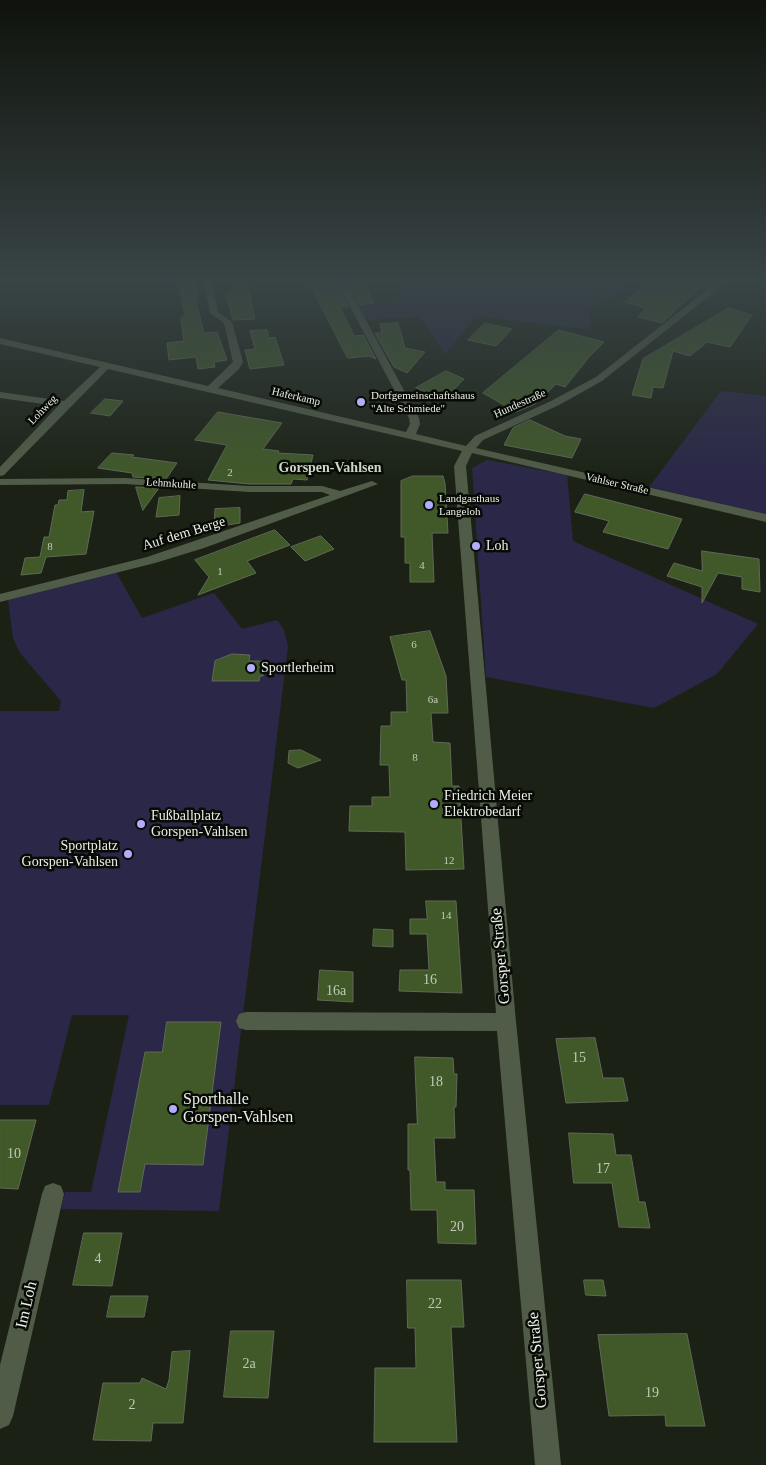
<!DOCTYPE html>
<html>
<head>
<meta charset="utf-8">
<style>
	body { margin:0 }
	canvas { display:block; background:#1b2215 }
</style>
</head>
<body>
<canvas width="766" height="1465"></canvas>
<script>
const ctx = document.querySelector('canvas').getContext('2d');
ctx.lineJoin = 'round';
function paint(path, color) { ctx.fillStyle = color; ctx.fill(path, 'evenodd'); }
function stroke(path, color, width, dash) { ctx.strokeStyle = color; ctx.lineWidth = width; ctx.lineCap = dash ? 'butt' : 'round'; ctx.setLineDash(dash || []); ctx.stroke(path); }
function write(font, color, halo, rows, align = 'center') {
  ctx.font = font + ' "Times New Roman",serif'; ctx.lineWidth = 5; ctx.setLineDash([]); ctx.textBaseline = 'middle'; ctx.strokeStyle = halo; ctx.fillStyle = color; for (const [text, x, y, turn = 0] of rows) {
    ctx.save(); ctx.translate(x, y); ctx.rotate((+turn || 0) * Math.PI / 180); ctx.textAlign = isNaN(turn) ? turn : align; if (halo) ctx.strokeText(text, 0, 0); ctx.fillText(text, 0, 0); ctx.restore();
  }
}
const green = new Path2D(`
	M153,278H203V283L154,287Z
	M389,278H631V287L591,307L590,330L476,316L445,354L420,317L366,320L358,306L395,302L401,296Z
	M721,391L766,396V514L649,487Z
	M487,460L567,475L573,541L758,624L717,674L654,708L486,677L472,468Z
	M116,572L142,618L214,593L242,629L277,620L284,630L288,646L219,1211L61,1209L65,1192H91L129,1015H72L49,1105H0V711H59L61,701L20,653L13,638L8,600Z`);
const building = new Path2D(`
	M178,278H194L197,298H195L204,333L217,332L227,360L214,362L215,367L198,369L196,357L169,360L167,343L184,341L181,320L182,316H185Z
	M231,278H246L255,319L233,320L226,294L234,293Z
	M307,278H333L348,306L340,307L354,336L363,335L376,359L369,356L348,358Z
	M345,278H360L374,303L360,305Z
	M654,278H693L685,284L700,288L662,323L638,317L646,308L625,302Z
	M729,308L752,315L730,347L707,342L690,356L673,351L663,388L653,387L651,398L632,395L643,359Z
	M398,323L405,348L425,352L407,373L394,367L375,333H382L380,324Z
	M485,323L512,329L496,346L468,340Z
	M267,330L269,338L275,337L284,365L250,369L245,350L255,349L250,331Z
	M559,330L604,342L589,357L565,387L556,384L535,404L516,412L483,393Z
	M446,371L464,379L444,400L416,388Z
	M105,399L123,401L110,416L91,413Z
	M218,412L282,423L263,449L279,451L278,453L313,455L307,480L293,479L291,484H249L208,480L227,445L195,440Z
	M530,420L565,436L581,439L572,458L504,445L513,428Z
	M112,453L134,455L132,457L177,463L166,479L133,477L132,473L98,468Z
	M413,476H443L445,483L448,533H432L434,582H410V563H405V537H401V481Z
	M136,487L159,488L143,510Z
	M84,490L81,512L94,511L86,554L46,557L41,573L21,575L25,558L40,557L44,537H49L55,505H58L59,500H67L68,491Z
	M585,494L682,519L668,549L603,532L609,521L575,512Z
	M180,496L179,515L156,517L159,498Z
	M240,508V523L214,527L215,509Z
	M275,530L290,545L247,561L256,573L198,595L209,577L195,560Z
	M321,536L334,549L305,561L291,547Z
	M702,551L759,559L760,592L742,589V577L718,573L702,603V587L667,576L674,563L702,571Z
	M430,631L446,676L448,713H431L433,742L450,743L452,786H459L464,869L406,870L405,832L349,831L350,806H372V797H390L389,765H380L381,726H391V712H407L406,680H402L390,637Z
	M232,654L250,655L249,661H265L263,676H260L259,681H212L215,661Z
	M301,750L321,760L298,768L288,763L289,751Z
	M426,901H456L462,993L399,991L400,970H429L427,934H410V919H427Z
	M374,929L393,930V947L373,946Z
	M320,970L353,972V1002L318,1000Z
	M167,1022H221L203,1165L145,1164L140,1192H118L145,1052H162Z
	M595,1038L603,1078H623L628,1101L566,1103L556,1039Z
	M415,1057L453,1058L454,1074H457L456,1107H454L455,1138H434L436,1182H445V1190H474L476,1244L438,1243L437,1210H411L410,1170H408V1124H417Z
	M0,1120H36L18,1189L0,1188Z
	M569,1133L613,1134L616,1155H631L639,1202H645L650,1228L619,1227L612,1183H574Z
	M84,1233H122L112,1286L73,1285Z
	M407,1280H461L464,1327H451L457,1442H374L375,1368H416L415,1328H408Z
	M584,1280H603L606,1296L586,1295Z
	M111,1296H148L144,1317H107Z
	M231,1331H274L268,1398L224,1397Z
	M687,1334L705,1426H666L665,1415L609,1416L598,1335Z
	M190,1351L183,1423H153L151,1441L93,1440L103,1383H140L142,1378L166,1389L169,1380L172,1352Z`);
const minor = new Path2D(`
	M203,278H211L218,312L232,322L243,362L239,369L218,388L406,432L410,424L409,418L335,278H343L419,418L420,424L416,434L466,446L475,436L551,401L596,377L722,278H732L602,381L559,405L483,440L476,448L766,514V522L472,453L466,466L516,1022L561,1465H535L497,1031L246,1030L239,1028L236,1021L239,1014L246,1012L496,1013L454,466L462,451L108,369L4,475L0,476V467L58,406L0,398V392L64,401L100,367L0,344V338L208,386L233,362L224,323L210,313Z
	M125,478L249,486H322L340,491L372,481L378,484L204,548L155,563L0,602V594L147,557L330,495L322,492H249L125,484L0,485V479Z
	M53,1183L61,1186L64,1194L13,1416L9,1425L0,1429V1365L42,1194L45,1186Z`);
const markers = [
	[361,402,5,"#b1adfa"],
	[429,505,5,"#b1adfa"],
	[476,546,5,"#b1adfa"],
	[251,668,5,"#b1adfa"],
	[434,804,5,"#b1adfa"],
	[141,824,5,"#b1adfa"],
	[128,854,5,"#b1adfa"],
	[173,1109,5,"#b1adfa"]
];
const farPoinames = [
	["Dorfgemeinschaftshaus",371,396],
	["\"Alte Schmiede\"",371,409],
	["Landgasthaus",439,499],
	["Langeloh",439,512]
];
const farStreetnames = [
	["Haferkamp",296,397,13],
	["Hundestraße",520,404,-24],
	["Lohweg",43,410,-46],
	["Lehmkuhle",171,484,4],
	["Vahlser Straße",617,484,13]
];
const numberNames = [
	["2",230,473],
	["8",50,547],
	["4",422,566],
	["1",220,572],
	["6",414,645],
	["6a",433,700],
	["8",415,758],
	["12",449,861],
	["14",446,916]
];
const farQuarternames = [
	["Gorspen-Vahlsen",330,468]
];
const streetNames = [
	["Auf dem Berge",184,534,-17]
];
const poiNames = [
	["Loh",486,546],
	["Sportlerheim",261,668],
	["Friedrich Meier",444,796],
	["Elektrobedarf",444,812],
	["Fußballplatz",151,816],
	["Gorspen-Vahlsen",151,832],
	["Sportplatz",118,846,"right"],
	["Gorspen-Vahlsen",118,862,"right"]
];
const nearNumbernames = [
	["16",430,980],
	["16a",336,991],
	["15",579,1058],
	["18",436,1082],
	["10",14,1154],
	["17",603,1169],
	["20",457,1227],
	["4",98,1259],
	["22",435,1304],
	["2a",249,1364],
	["19",652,1393],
	["2",132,1405]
];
const nearStreetnames = [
	["Gorsper Straße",501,956,-95],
	["Im Loh",27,1305,-77],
	["Gorsper Straße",538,1360,-95]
];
const nearPoinames = [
	["Sporthalle",183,1100],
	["Gorspen-Vahlsen",183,1118]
];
paint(green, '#2a2748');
paint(building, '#415929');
stroke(building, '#606859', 1);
paint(minor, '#515c48');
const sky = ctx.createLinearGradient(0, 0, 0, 483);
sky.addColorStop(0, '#0f130c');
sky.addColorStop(0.58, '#394446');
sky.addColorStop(1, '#39444600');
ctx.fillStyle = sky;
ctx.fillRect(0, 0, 766, 483);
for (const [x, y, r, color] of markers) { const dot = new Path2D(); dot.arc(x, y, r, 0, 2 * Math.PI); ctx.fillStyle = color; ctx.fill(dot); stroke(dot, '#070a05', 2); }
write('11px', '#eaefe6', '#070a05', farPoinames, 'left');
write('11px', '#eaefe6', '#070a05', farStreetnames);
write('11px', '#c0cab7', null, numberNames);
write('bold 14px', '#cbd5c3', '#070a05', farQuarternames);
write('14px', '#eaefe6', '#070a05', streetNames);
write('14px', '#eaefe6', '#070a05', poiNames, 'left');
write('14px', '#c0cab7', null, nearNumbernames);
write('16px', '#eaefe6', '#070a05', nearStreetnames);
write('16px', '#eaefe6', '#070a05', nearPoinames, 'left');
</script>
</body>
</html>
